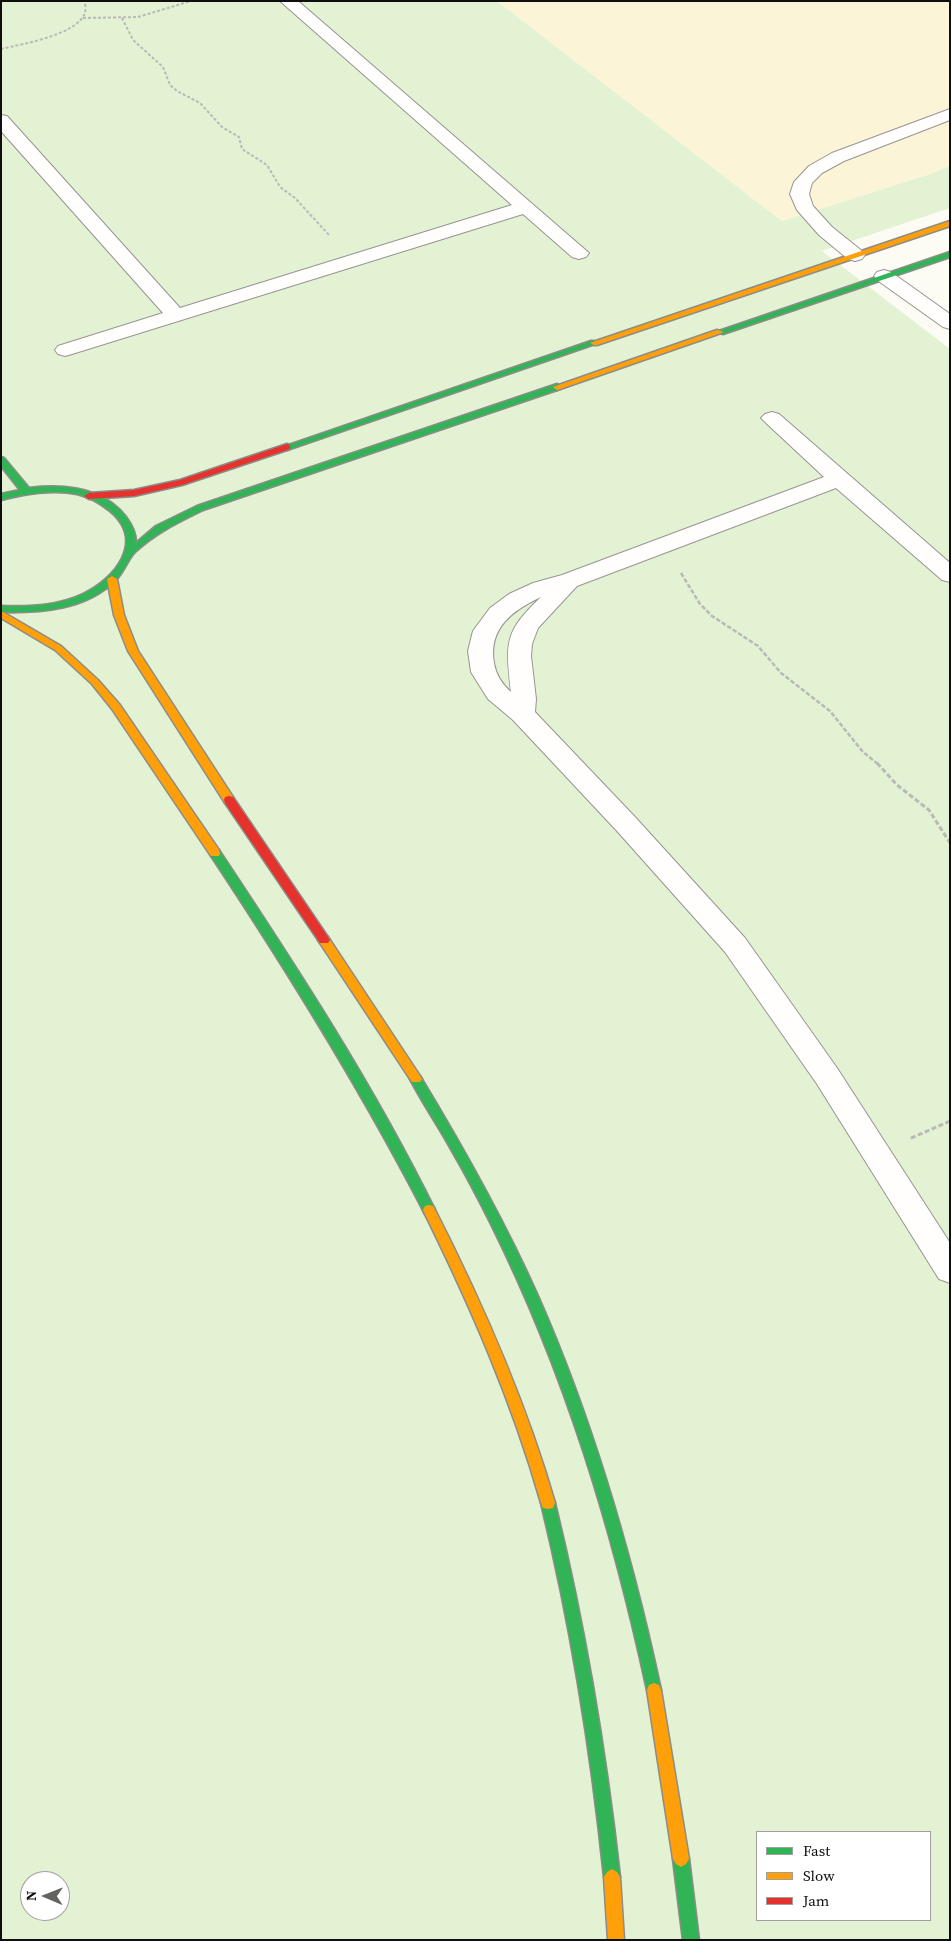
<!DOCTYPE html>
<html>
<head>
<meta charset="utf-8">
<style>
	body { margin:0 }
	#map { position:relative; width:951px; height:1941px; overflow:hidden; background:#fcfbf4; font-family:"Source Serif 4",serif }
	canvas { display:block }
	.frame { position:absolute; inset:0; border:2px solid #0f0f0f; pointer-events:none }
	.legend { position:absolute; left:756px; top:1831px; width:175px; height:90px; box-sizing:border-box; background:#fff; border:1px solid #9f9f9f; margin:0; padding:6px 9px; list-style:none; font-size:15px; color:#0f0f0f }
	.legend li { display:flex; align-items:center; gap:10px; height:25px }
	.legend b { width:25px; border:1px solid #9f9f9f }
	.north { position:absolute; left:20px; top:1871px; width:50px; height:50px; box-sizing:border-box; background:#fff; border:1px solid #9f9f9f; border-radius:50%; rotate:271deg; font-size:14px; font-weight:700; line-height:20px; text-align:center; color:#0f0f0f }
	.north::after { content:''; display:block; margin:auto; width:18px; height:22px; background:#62625f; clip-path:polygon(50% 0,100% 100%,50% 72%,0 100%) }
</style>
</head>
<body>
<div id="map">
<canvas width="951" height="1941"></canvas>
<div class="frame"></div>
<ul class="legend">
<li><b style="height:6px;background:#30b455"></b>Fast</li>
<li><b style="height:6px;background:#ff9f0a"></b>Slow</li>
<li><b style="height:6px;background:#e5322d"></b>Jam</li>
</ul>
<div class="north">N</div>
</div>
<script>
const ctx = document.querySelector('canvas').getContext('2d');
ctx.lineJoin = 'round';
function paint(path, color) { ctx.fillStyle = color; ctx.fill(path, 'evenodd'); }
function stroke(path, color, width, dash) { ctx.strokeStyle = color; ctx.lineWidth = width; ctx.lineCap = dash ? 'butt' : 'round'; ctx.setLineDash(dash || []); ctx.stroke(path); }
const green = new Path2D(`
	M1,1H497L782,221L933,173L950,165V208L822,251L950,349V1940H1ZM757,1832H930V1920H757ZM30,1881H60V1911H30Z`);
const sand = new Path2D(`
	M497,1H950V165L933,173L782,221Z`);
const pathFar2 = new Path2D(`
	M83,18L138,17L191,1
	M122,18L133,40L163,67L170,85L177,91L200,103L222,127L239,137L242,149L267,165L280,187L295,198L329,235
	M1,49C22,44 77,35 85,13C86,9 85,4 85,1`);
const pathFar1 = new Path2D(`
	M681,573L700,604L712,616L758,646L781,673L830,711L863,752L878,764`);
const path = new Path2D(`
	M877,763L897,785L929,810L950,843
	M911,1138L950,1121`);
const street = new Path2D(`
	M280,1H298L589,253L586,257L579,259L572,257L523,214L72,354L65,356L58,354L55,350L58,346L163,313L1,131V115L7,116L180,308L512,205Z
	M950,109V120L844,161L822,173L812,183L809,194L813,206L832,227L862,251L865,255L862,259L855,261L848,259L819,235L797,210L790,194L794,182L809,166L832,153Z
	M884,270L891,272L950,314V329L943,327L877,280L874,276L877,272Z
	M772,412L779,414L950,563V582L942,580L836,488L577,586L538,628L532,644L531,656L536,699L535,712L635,817L745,938L837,1068L950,1243V1283L939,1279L817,1084L725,952L617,831L513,720L488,699L471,672L468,651L473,631L490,608L509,594L533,583L562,575L824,477L765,422L761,418L765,414ZM541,597C503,633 506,643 511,692C502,684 496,675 494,663C488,628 513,610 541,597Z`);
const fast = new Path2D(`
	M950,252V257L723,334L716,332Z
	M591,341H594L598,343L290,449L287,450L283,447Z
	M557,384L561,387L560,389L203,510C177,523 157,532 135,552C128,559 124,572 116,580C86,610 41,613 1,612V606C29,607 58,606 83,594C115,579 146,541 110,511C100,503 90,497 77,494C52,489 26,494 1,500V494L20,490L1,466V457L4,458L29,488C63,484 103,487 126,517C132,525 136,533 136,543L156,526L197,506Z
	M215,849L219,850C296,966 373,1084 435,1210L433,1214L429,1215L425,1214C361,1090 288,972 211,856L210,853L211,850Z
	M416,1074L420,1076C463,1147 504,1220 538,1296C594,1423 632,1555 661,1690L659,1695L654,1697L649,1695L647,1690C612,1528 565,1373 491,1224C479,1200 466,1175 452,1151C439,1127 423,1104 410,1079L412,1076Z
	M548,1497L553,1498L555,1503C585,1626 606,1751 620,1877L617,1882L612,1885L607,1882L604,1877C591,1751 571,1626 541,1503L543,1498Z
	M681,1851L686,1854L689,1859L699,1940H683L673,1859L676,1854Z`);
const slow = new Path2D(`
	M950,221V226L597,345H594L590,343Z
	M717,330L724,332L560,389L557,390L553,387Z
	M112,576L117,579L124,615L138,651L233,797L234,800L233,803H225L128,651L114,615L107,579Z
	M1,611L61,646L98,680L120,705L219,850L220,853L219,856H211L112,709L92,684L55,650L1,618Z
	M324,936L328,937L420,1076L422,1079L420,1082H412L320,943L318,940L320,937Z
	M429,1205L433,1206C482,1302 525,1399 555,1503L553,1508L548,1509L543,1508L541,1503C512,1401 470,1305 423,1210L425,1206Z
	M654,1683L659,1685L661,1690L689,1859L686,1864L681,1867L676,1864L673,1859L647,1690L649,1685Z
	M612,1869L617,1872L620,1877L624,1940H608L604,1877L607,1872Z`);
const jam = new Path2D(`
	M287,444L290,445V449L182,485L134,496L89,499L84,496L89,493L134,490L180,480Z
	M229,796L233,797L328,937L330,940L328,943H320L225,803L224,800L225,797Z`);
paint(green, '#e4f2d4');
paint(sand, '#fbf4d6');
stroke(street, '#969592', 2);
stroke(fast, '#8c8c89', 3);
stroke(slow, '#8c8c89', 3);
stroke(jam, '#8c8c89', 3);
stroke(pathFar2, '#b9b9b8', 2, [3, 2]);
stroke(pathFar1, '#b9b9b8', 2.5, [4.5, 2]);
stroke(path, '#b9b9b8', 3, [5, 2.5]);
paint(street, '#fffefd');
paint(fast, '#30b455');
paint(slow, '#ff9f0a');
paint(jam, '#e5322d');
</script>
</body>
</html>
